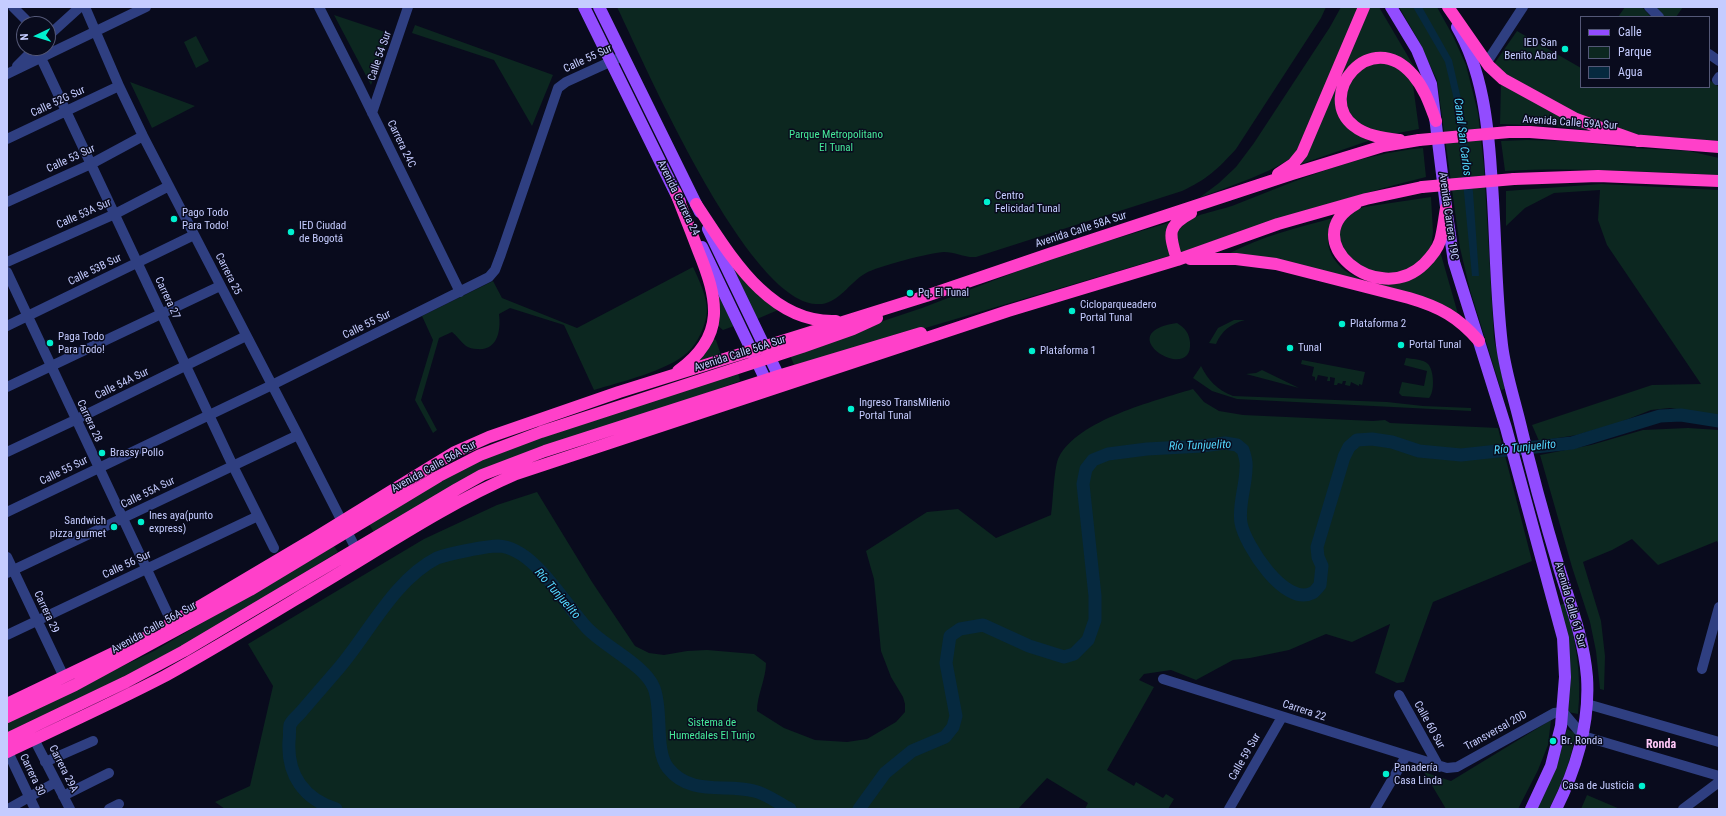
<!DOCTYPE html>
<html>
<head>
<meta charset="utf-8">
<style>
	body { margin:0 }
	#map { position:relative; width:1726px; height:816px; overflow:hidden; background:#090b1d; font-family:"Roboto Condensed",sans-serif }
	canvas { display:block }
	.frame { position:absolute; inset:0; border:8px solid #c5ccff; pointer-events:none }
	.legend { position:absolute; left:1580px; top:16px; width:130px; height:72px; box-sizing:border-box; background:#090b1d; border:1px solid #545877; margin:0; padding:5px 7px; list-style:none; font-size:12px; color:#c5ccff }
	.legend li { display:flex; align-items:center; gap:8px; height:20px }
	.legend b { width:20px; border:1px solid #545877 }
	.north { position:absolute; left:16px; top:16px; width:40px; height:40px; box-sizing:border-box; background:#090b1d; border:1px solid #545877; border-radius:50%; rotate:266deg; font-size:11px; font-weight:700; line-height:16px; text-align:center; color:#c5ccff }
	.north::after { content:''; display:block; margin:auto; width:14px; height:18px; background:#00f0cf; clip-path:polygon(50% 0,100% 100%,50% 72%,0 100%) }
</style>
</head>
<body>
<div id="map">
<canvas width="1726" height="816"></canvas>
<div class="frame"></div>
<ul class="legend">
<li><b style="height:5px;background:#924cff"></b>Calle</li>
<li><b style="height:11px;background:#0c2720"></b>Parque</li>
<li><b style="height:11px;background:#06293f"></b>Agua</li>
</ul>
<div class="north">N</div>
</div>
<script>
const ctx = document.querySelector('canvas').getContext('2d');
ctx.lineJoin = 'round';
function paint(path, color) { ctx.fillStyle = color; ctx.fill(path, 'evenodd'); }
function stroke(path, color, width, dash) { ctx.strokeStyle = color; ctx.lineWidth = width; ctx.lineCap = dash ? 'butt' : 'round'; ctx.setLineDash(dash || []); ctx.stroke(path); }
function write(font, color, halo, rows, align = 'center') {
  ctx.font = font + ' "Roboto Condensed",sans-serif'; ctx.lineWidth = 3; ctx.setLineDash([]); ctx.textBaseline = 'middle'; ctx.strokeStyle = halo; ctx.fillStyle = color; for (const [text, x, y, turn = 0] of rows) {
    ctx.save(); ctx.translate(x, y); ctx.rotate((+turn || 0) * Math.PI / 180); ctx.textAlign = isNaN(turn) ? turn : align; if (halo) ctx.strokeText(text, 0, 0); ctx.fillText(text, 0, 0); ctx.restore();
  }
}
const green = new Path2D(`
	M617,7H1326L1321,18L1236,149C1218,169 1206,180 1182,191L976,257C965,258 955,252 944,252C932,252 876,267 866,273C848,283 838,306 816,304C747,300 646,67 617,7Z
	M1341,7H1359L1296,154C1271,174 1229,186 1199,198L1219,183L1236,167L1254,143L1330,27Z
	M1368,7H1379L1416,70L1399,59L1352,65L1340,115C1349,130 1355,134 1371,140L1298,165Z
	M1399,7H1437L1453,36L1466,65L1478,113L1484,167L1494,339L1505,389L1501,390L1470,290L1460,248L1437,80L1417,38Z
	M1625,7H1642L1651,17H1618Z
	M1653,7H1683L1676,17H1663Z
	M334,15L391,34L371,85Z
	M415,25L553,75L532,126L494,60L412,33Z
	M1517,31L1581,68V87H1709V80L1719,87V141L1640,135L1594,122L1514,82L1494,64Z
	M196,36L209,61L196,68L184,42Z
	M1367,63L1392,64L1412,78L1419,129C1412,130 1405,132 1398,133C1378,135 1346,125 1346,101C1346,94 1346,84 1351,78C1355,72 1362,68 1367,63Z
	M130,82L195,106L152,128Z
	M1501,84L1587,130L1554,126L1500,124Z
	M1527,140L1568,141L1632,148L1689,151L1719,158V175C1647,172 1576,167 1505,171L1501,141Z
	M1423,148L1426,177C1342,198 1261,224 1179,253L1176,228C1193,213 1217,212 1237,204C1298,180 1358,154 1423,148Z
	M1601,184L1719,190V416L1670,408L1651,410L1618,423L1577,435L1539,441L1532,425L1652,385L1701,384L1607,245L1598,220L1600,190L1554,193L1525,208L1506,226V191Z
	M1431,197L1433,232L1431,250L1405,273L1386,277L1354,266L1338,243L1342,220L1349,212L1364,207Z
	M1333,218C1330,229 1326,241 1330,251C1341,280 1383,290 1409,280C1422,276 1433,262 1440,251L1458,314L1228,254C1262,236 1297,228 1333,218Z
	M1171,222L1172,255L851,350L794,365L790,355L865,327L922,308L1052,258Z
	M724,252L764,299L778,310L757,319Z
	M693,267C699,280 707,296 707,311C706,325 698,343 688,352C668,371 620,382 594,390L564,325L510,308L499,314C501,330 498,351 477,349C473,349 469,348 466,346C461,342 457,336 452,332L439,338L421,400L437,430L433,433L415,400L433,340L422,316L493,281L502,298L577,328Z
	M716,286L734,326L723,330L717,325Z
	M1234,320H1245C1231,324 1222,330 1216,344L1209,343L1218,328Z
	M1177,323C1185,328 1189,333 1190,342C1194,386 1107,333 1177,323Z
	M712,338L716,340L721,355L691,366Z
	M1406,358C1412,359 1423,359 1428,364C1434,370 1435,392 1429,398L1402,396L1399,393L1402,382L1424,386L1427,371L1404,365Z
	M1302,360L1365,372L1362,385L1359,384V386L1351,382L1350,386L1345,385L1346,381H1343L1342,384L1338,383L1337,385H1334L1335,378L1330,377V381H1327L1328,377L1318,375L1316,381L1315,380V377L1312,376L1314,367L1301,364Z
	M1201,366C1208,380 1217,390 1233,396L1387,402L1423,406L1471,408V411L1237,399L1212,391L1193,378Z
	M1262,370L1299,388L1246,374L1256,373Z
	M738,372L740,381L679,403L533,451L375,534L369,524C410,499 451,472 494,453Z
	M1193,389L1204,402L1219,411L1243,415L1373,421L1385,420L1390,423L1498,428L1532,561L1433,602L1404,682L1397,683L1375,673L1390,624L1352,642L1326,634L1289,650L1250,658L1233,660L1196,680L1171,670L1144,674L1139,680L1154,687L1107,770L1134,786L1136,782L1163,798L1166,794L1174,799L1168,809H1085L1088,803L1047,778L1018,809H225L215,802L250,786L273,686L248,644L424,539L497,505L537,492L592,582L635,646L649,653L664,655L687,651L707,650L754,654L766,663C766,679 757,695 757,711L784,728L815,740L847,742L867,739L896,722L905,712V704L903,697L891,677L881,651L874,579L866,551L927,512L958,509L996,538L1051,515C1053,503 1054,465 1059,457C1078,420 1154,401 1193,389Z
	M1688,428L1719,430V545L1717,541L1658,565L1632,539L1612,550L1583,562L1601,621L1605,656L1604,690L1600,689L1596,651L1590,622L1572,567L1540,455L1591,445L1643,430Z
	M334,546L338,552L186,645L7,735V722L154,651Z
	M1565,603C1576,640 1582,675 1578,714L1568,712C1572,675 1568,641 1560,605Z
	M1551,720L1548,745L1538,770L1518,809H1446L1424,772L1451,781Z
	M1567,729L1575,733C1572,760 1561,785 1549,809H1536L1560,753Z
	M1587,795L1620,809H1581Z`);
const water = new Path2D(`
	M1413,7H1422L1452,60L1458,86L1463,107L1473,192L1479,276H1472L1456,108L1445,62Z`);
const river = new Path2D(`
	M336,809C304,799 287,775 289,741C290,736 289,729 290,725C292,720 298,716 301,712C314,697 326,683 339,668C369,633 394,580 437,558C447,554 487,546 498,546C534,547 565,605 587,628C605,647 645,665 654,688C663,711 654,750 668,768C691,797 726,783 754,791C767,794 778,803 790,809
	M859,809L885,773L912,751L945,737L953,727L956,716L946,663L950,636L960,629L983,625L1029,646L1064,657L1074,654L1088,640L1095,620V596L1083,484L1086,469L1093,460L1108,454L1147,449L1202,446L1225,443L1237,445L1243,450C1245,456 1247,462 1246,468C1246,486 1238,505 1241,523C1245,545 1285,607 1312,593C1315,592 1318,587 1320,585L1322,566L1318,557L1317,547L1344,457L1349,447L1357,440L1372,439L1392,442L1419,451L1461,455L1572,443L1660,416L1681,415L1719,421`);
const minor = new Path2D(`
	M13,7L30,24
	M85,7L119,86L143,136L298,435L356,549
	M319,7L358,84L460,292
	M1649,7L1659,17
	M48,36L80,7
	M1709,54L1719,61
	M41,58L233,466L274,548
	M1487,62L1523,7
	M17,66L35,48
	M7,74L146,7
	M1717,80L1719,77
	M372,113L408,7
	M7,139L119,86
	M7,202L91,164L143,136
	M7,262L115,214L169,186
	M7,272L172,623
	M7,326L194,235
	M7,387L220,286
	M7,452L75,420L246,336
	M7,512L272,385L489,277L495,270L501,254L558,88L566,82L623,56
	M7,557L64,677
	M7,573L298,435
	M7,635L258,516
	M1702,669L1719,607
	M1163,679L1447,768L1457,767L1554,713L1563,712L1583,736L1719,776
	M1399,695L1439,767
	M1587,704L1719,742
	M34,739L70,809
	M8,752L35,809
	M45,762L93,741
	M63,796L109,773
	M8,809L56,782
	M109,809L119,804
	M1229,809L1282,717
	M1375,809L1406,756
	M1683,809L1719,782`);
const major = new Path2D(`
	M584,7L680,202
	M599,7L700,212
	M1391,7L1417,50L1431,84L1447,215L1454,262L1506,428L1563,638L1565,677L1561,726L1551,766L1531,809
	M1457,27C1482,70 1488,123 1491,171C1496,229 1495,287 1502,345C1505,370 1513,395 1519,419C1531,470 1545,521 1560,571C1571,606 1584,640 1587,677C1590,724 1577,767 1556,809
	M708,229L783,385
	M702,247L770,389`);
const highway = new Path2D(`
	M1448,7L1489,66L1503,79L1576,119L1638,141
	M1509,132H1530L1719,147
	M1400,140C1384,138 1366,136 1354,126C1315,96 1370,25 1413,75C1425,89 1430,105 1436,121
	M1278,174L1293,164L1302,153L1364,7
	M1514,179L1598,176L1719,181
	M676,193C683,212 691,231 698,250C718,299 727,336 678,371
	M696,204C729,253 768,324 836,321
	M1356,204C1294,239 1378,309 1424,264C1430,258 1437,250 1440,241C1443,231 1444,219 1446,208
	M1190,259H1236L1276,264L1409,298C1440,307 1458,317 1479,341
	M1177,260C1170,235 1165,227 1191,213
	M7,704L153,634L315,538L430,467L455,452L489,437L619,392L926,296L1049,254L1292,174L1383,146L1419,140
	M7,717L75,685L250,590L439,476L480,455L541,432L802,347L853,329L877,318
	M7,739L126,682L184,651L457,489L482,475L545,451L778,376L921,333
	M7,752C60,727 113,703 165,676C214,649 263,619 311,590C379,550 444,505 516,474L1008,311L1177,260L1278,224L1366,199L1422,187`);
const highwayBridge = new Path2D(`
	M1419,140L1509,132
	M1422,187L1514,179`);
const markers = [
	[1565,49,4,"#00f0cf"],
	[987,202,4,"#00f0cf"],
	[174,219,4,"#00f0cf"],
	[291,232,4,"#00f0cf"],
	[910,293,4,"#00f0cf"],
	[1072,311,4,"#00f0cf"],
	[1342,324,4,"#00f0cf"],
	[50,343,4,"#00f0cf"],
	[1401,345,4,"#00f0cf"],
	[1290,348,4,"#00f0cf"],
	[1032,351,4,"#00f0cf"],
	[851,409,4,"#00f0cf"],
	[102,453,4,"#00f0cf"],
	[141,522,4,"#00f0cf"],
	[114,527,4,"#00f0cf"],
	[1553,741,4,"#00f0cf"],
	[1386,774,4,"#00f0cf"],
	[1642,786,4,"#00f0cf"]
];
const poiNames = [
	["IED San",1557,43,"right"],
	["Benito Abad",1557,56,"right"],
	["Centro",995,196],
	["Felicidad Tunal",995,209],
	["Pago Todo",182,213],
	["Para Todo!",182,226],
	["IED Ciudad",299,226],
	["de Bogotá",299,239],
	["Pq. El Tunal",918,293],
	["Cicloparqueadero",1080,305],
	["Portal Tunal",1080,318],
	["Plataforma 2",1350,324],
	["Paga Todo",58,337],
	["Para Todo!",58,350],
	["Portal Tunal",1409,345],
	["Tunal",1298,348],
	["Plataforma 1",1040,351],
	["Ingreso TransMilenio",859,403],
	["Portal Tunal",859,416],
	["Brassy Pollo",110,453],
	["Ines aya(punto",149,516],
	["express)",149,529],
	["Sandwich",106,521,"right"],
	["pizza gurmet",106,534,"right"],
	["Br. Ronda",1561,741],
	["Panadería",1394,768],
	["Casa Linda",1394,781],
	["Casa de Justicia",1634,786,"right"]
];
const streetNames = [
	["Calle 54 Sur",380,56,-71],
	["Calle 55 Sur",588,59,-25],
	["Calle 52G Sur",58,102,-25],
	["Avenida Calle 59A Sur",1570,123,4],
	["Carrera 24C",401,144,64],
	["Calle 53 Sur",71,159,-25],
	["Avenida Carrera 24",678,198,64],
	["Calle 53A Sur",84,214,-24],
	["Avenida Carrera 19C",1448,216,82],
	["Avenida Calle 58A Sur",1081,230,-18],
	["Calle 53B Sur",95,270,-26],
	["Carrera 25",228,274,63],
	["Carrera 27",167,298,65],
	["Calle 55 Sur",367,325,-26],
	["Avenida Calle 56A Sur",740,354,-18],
	["Calle 54A Sur",122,384,-26],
	["Carrera 28",89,421,65],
	["Avenida Calle 56A Sur",434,467,-29],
	["Calle 55 Sur",64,471,-26],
	["Calle 55A Sur",148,493,-26],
	["Calle 56 Sur",127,565,-25],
	["Avenida Calle 61 Sur",1570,605,74],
	["Carrera 29",46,612,65],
	["Avenida Calle 56A Sur",154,628,-29],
	["Carrera 22",1304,711,18],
	["Calle 60 Sur",1429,725,61],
	["Transversal 20D",1496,731,-29],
	["Calle 59 Sur",1245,757,-60],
	["Carrera 29A",63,769,63],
	["Carrera 30",32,775,64]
];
const parkNames = [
	["Parque Metropolitano",836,135],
	["El Tunal",836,148],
	["Sistema de",712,723],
	["Humedales El Tunjo",712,736]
];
const waterNames = [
	["Canal San Carlos",1462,137,83],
	["Río Tunjuelito",1200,446,-2],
	["Río Tunjuelito",1525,448,-6],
	["Río Tunjuelito",557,594,49]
];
const neighbourhoodNames = [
	["Ronda",1661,745]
];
paint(green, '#0c2720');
paint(water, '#06293f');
stroke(river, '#06293f', 13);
stroke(minor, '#2f3f81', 10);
stroke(major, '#924cff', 12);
stroke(highway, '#ff40c9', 12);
stroke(highwayBridge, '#ff40c9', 12);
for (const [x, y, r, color] of markers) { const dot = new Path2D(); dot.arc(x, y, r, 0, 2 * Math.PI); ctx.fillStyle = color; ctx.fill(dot); stroke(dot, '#090b1d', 1.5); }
write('11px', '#c5ccff', '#090b1d', poiNames, 'left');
write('11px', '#c5ccff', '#090b1d', streetNames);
write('11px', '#46ea9a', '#090b1d', parkNames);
write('italic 12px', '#53d8ff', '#090b1d', waterNames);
write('bold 12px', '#ffc7f8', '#090b1d', neighbourhoodNames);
</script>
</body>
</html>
